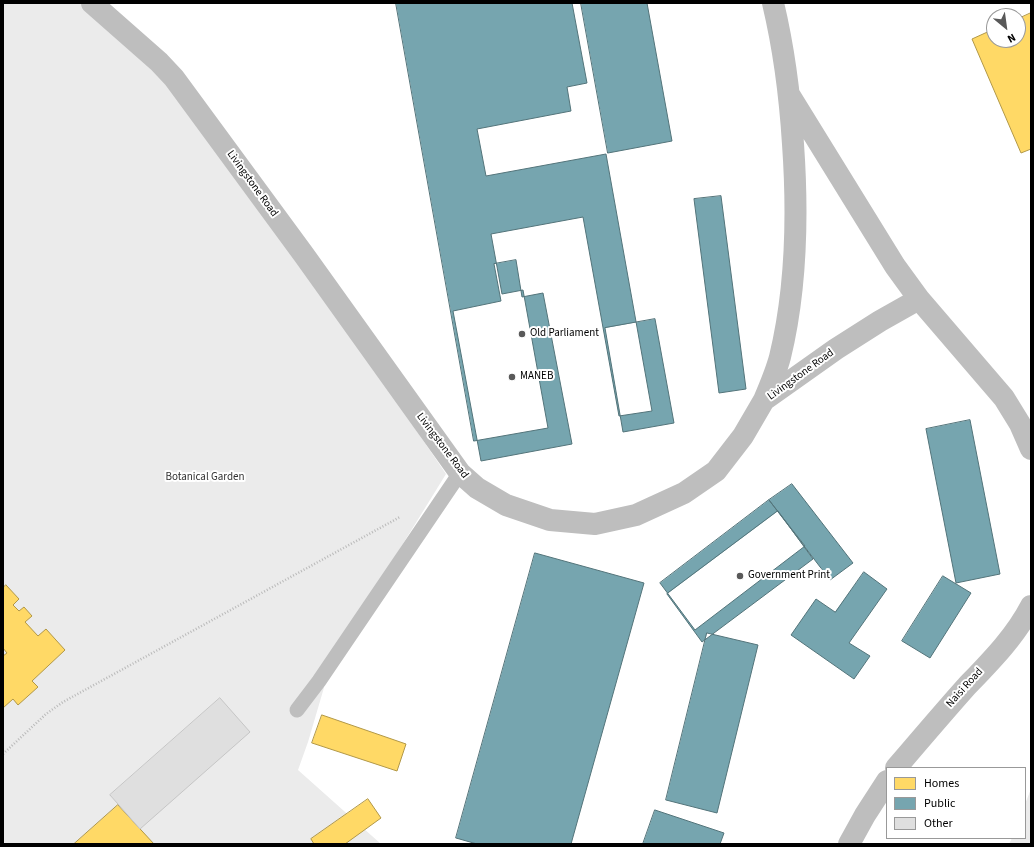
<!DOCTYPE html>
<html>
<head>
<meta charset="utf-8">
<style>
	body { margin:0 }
	#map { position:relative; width:1034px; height:847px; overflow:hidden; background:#fff; font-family:"Source Sans 3",sans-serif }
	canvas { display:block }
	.frame { position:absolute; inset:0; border:4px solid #000; pointer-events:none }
	.legend { position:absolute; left:886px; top:767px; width:140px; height:72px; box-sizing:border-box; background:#fff; border:1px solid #999; margin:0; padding:5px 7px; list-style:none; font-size:12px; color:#000 }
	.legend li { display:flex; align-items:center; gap:8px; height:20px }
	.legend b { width:20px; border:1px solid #999 }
	.north { position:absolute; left:986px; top:8px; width:40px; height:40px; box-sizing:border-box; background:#fff; border:1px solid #999; border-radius:50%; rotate:151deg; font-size:11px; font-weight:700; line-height:16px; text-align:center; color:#000 }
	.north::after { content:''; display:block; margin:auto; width:14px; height:18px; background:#595959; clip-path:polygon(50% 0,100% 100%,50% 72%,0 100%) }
</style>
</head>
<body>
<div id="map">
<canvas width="1034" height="847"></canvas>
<div class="frame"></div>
<ul class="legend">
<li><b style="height:11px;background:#ffd966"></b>Homes</li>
<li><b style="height:11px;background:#76a5af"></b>Public</li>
<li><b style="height:11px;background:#dfdfdf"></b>Other</li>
</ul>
<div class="north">N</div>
</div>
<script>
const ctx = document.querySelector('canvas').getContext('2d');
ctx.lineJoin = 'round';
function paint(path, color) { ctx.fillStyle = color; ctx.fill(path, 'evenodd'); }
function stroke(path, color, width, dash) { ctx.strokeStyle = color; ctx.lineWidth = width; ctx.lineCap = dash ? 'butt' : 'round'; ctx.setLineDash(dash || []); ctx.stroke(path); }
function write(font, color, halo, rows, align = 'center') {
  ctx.font = font + ' "Source Sans 3",sans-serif'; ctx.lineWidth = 4; ctx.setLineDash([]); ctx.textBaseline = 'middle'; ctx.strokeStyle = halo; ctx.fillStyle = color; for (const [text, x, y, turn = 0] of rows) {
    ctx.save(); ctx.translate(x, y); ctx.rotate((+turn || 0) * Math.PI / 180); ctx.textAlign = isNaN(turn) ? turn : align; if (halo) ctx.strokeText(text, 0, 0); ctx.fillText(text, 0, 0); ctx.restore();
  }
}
const green = new Path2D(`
	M3,3H91L173,73L446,474L333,657L308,742L298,770L381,844H3Z
	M1031,789V844H1009L1012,838H1025V804Z`);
const homes = new Path2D(`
	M1031,13V149L1021,153L972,39L994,29V40H1018V19Z
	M6,585L19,599L13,605L19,611L24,607L32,616L25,622L38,636L46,629L65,650L32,681L38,687L18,705L13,699L3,708V656L7,653L3,648V588Z
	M322,715L406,744L397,771L312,743Z
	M368,799L381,818L345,844H314L311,839Z
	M118,805L154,844H74Z`);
const public = new Path2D(`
	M396,3H572L587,83L567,87L571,111L477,129L486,176L606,154L652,411L619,416L583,217L491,234L502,294L523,290L548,428L474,441Z
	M581,3H647L672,141L608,153Z
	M721,196L746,389L719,393L694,199Z
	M516,260L522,297L543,293L572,444L481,461L453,311L501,301L494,264Z
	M655,319L674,423L623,432L605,328Z
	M970,420L1000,574L956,583L926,429Z
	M792,484L853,563L830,580L769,500Z
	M769,500L805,546L695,630L660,583Z
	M778,511L813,559L702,642L667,594Z
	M535,553L644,583L571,844H477L456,838Z
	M864,572L887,589L849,643L870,656L854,679L791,635L816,599L835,612Z
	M943,576L971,593L930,658L902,641Z
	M707,633L758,645L717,813L666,800Z
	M655,810L724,833L720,844H643Z`);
const building = new Path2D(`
	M220,698L250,732L140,829L110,795Z`);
const path = new Path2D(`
	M3,754L46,714L63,702L400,517`);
const lane = new Path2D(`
	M297,710L319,681L460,473`);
const street = new Path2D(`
	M92,3L159,62L174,78L304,255L460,473L477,488L506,505L550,520L595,524L636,515L684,493L716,471L743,436L764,400L836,349L880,321L919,299
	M790,96L895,266L919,299L1004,398L1020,424L1031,449
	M764,400C770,386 776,372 780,357C797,287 798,215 793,144C790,96 784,49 773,3
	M896,768C919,741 942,714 966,687C990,662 1015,637 1031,606
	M849,844L865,815L887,781`);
const markers = [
	[522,334,4,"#595959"],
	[512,377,4,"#595959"],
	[740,576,4,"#595959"]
];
const streetNames = [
	["Livingstone Road",252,184,54],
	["Livingstone Road",801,375,-36],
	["Livingstone Road",442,446,53],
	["Naisi Road",965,688,-48]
];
const poiNames = [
	["Old Parliament",530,334],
	["MANEB",520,377],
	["Government Print",748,576]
];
const parkNames = [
	["Botanical Garden",205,478]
];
paint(green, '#ebebeb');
paint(homes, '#ffd966');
stroke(homes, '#b29847', 1);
paint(public, '#76a5af');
stroke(public, '#53747a', 1);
paint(building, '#dfdfdf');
stroke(building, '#c6c6c6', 1);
stroke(path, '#b9b9b9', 2.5, [1, 2]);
stroke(lane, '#bebebe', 15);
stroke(street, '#bebebe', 22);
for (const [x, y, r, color] of markers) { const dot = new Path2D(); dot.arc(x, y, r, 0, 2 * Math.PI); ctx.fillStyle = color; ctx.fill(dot); stroke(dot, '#fff', 1.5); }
write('11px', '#000', '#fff', streetNames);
write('11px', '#000', '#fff', poiNames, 'left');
write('11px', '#323232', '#fff', parkNames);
</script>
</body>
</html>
